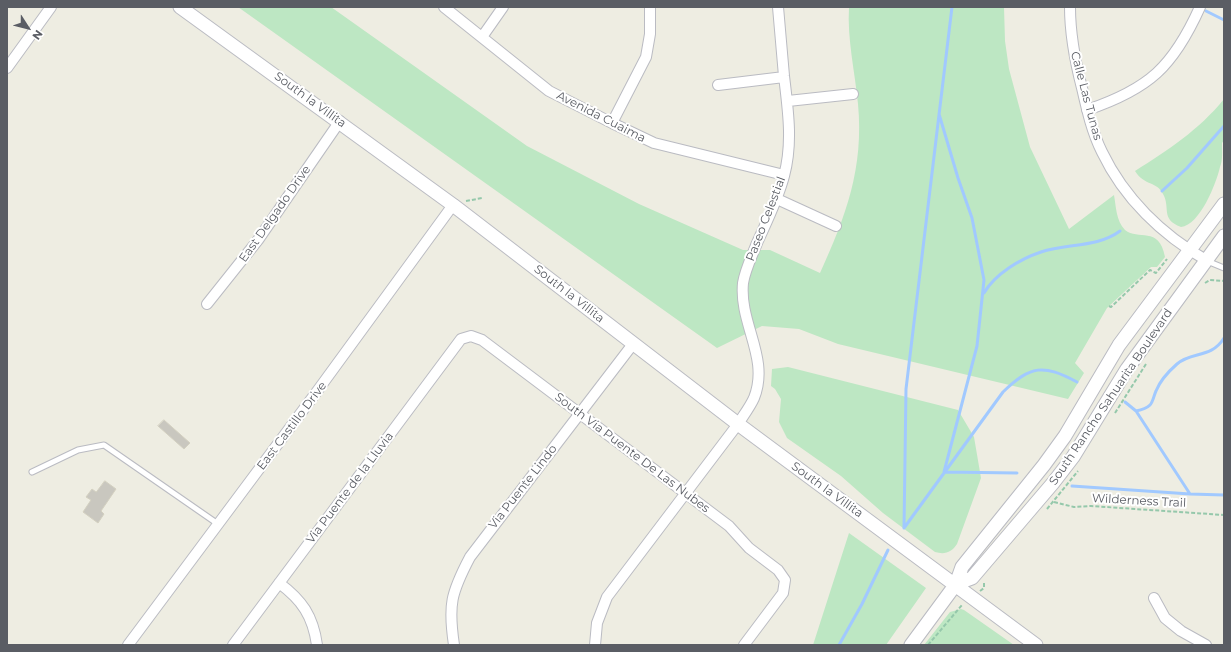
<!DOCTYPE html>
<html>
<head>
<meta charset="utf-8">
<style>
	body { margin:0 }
	#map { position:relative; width:1231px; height:652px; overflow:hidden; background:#eeede2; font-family:Montserrat,sans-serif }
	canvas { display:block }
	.frame { position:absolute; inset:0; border:8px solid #5a5d64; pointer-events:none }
	.north { position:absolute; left:8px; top:8px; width:40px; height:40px; -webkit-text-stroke:3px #fff; paint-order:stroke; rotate:126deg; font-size:11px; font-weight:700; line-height:16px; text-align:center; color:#5a5d64 }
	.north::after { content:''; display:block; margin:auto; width:14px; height:18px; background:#5a5d64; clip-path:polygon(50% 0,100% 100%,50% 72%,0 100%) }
</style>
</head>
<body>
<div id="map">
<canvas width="1231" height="652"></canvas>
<div class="frame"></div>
<div class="north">N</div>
</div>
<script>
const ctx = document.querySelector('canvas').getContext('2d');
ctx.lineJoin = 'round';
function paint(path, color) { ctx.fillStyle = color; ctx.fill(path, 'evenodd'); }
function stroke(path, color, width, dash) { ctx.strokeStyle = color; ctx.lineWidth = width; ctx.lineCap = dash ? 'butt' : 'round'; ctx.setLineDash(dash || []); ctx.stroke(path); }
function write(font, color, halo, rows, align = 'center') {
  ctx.font = font + ' Montserrat,sans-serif'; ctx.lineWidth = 4; ctx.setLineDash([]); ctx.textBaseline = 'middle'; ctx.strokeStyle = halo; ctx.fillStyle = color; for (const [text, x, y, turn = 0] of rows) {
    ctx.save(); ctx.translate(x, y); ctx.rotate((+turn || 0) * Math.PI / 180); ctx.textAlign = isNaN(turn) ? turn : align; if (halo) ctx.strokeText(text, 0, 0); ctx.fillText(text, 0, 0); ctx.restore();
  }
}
const green = new Path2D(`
	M238,7H331L527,146L639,204L743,250H770L820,273C846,216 864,168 858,104C855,72 847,39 849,7H1004L1005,41L1009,69L1030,147L1069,229L1114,195C1116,206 1116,221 1125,230C1138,241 1159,225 1165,257L1157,267H1151L1107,308L1075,363L1084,373L1068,399L838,344L799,329L762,326L717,348Z
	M1224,99V140L1222,143C1222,151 1223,160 1220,167C1216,184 1200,225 1181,227C1160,219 1171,208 1163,194C1157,181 1144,186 1135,171C1168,150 1199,130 1224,99Z
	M788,367L958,410L974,437L981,478L957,544C952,552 945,555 935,552L883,513L841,476L787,438L779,422L781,399L775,389L771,386L772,369Z
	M849,533L926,588L886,645H813Z
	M961,609L964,610L1014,645H924L950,612Z`);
const stream = new Path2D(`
	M1206,11L1224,20
	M939,114L958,178L972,218L984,280L977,346L944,472L1017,473
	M1162,191L1187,168L1224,126
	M984,293C995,274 1020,259 1041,252C1067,243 1097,248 1120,231
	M1125,402L1136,411L1190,494L1224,495
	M1136,411C1141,410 1146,409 1150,405C1153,402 1154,395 1156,391C1160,381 1169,371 1177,364C1192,351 1211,359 1224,338
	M1072,486L1190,494
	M904,528L906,389L952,7
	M904,528L1003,392C1031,365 1043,364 1077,382
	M839,645L862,604L888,550`);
const building = new Path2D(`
	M164,420L190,443L184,449L158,426Z
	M105,481L116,489L101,511L104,514L98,523L83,512L91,500L86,497L92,489L96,492Z`);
const path = new Path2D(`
	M466,201L482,198
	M1205,283L1210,280L1224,281
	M1109,306L1111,307L1150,270L1156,273L1167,259
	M1115,413L1146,364
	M1054,502L1074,507L1091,506L1224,515
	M1047,509L1078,471
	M980,591L984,588V582
	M928,645L962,605`);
const service = new Path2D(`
	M1207,261L1224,268
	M32,472L78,450L104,445L218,524`);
const minor = new Path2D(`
	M444,7L549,91L612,123L654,143L784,175
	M1070,7C1070,35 1075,61 1082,88C1087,110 1092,132 1102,152C1124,198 1162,235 1206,260
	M482,37L503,7
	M7,68L51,7
	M718,85L784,77
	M788,101L853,94
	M1087,110C1149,89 1173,67 1200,7
	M612,123L646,57L650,34V7
	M777,199L836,226
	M207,304L258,240L340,121
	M279,583C302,600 313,616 317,645
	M1154,598L1165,618L1181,631L1206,645
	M128,645L318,390L453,205
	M233,645L461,339L471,336L482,340L729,526L749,548L778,570L785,580L783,593L744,645
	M454,645C448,605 451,593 470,557L633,344
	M595,645L597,623L607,597L738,424C743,416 750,407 754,398C770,358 739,324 743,283C745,270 752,256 757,243C767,221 778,199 784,176C793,143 788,110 784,76C782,53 780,30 778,7`);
const tertiary = new Path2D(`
	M180,7L453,205L738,424L1036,645
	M956,584L972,578L1053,483L1073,457L1127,369L1224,236
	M911,645L956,584L962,567L1044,465L1065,436L1119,345L1224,204`);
const streetNames = [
	["Calle Las Tunas",1086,96,75],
	["South la Villita",310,100,36],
	["Avenida Cuaima",601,117,27],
	["East Delgado Drive",275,214,-55],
	["Paseo Celestial",766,219,-69],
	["South la Villita",569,294,38],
	["South Rancho Sahuarita Boulevard",1111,397,-56],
	["East Castillo Drive",292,426,-53],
	["South Via Puente De Las Nubes",632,453,37],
	["Via Puente Lindo",523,487,-52],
	["Via Puente de la Lluvia",350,488,-53],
	["South la Villita",827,490,36],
	["Wilderness Trail",1139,501,3]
];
paint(green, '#bde7c3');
stroke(stream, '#a1c9ff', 3);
paint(building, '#c9c7bf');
stroke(building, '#d3d0c0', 1);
stroke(service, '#babbc2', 7);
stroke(minor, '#babbc2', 12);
stroke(tertiary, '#babbc2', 15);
stroke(path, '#95c8ab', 2, [4, 2]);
stroke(service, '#fff', 5);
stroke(minor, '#fff', 10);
stroke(tertiary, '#fff', 13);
write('12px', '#5a5d64', '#fff', streetNames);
</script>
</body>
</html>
